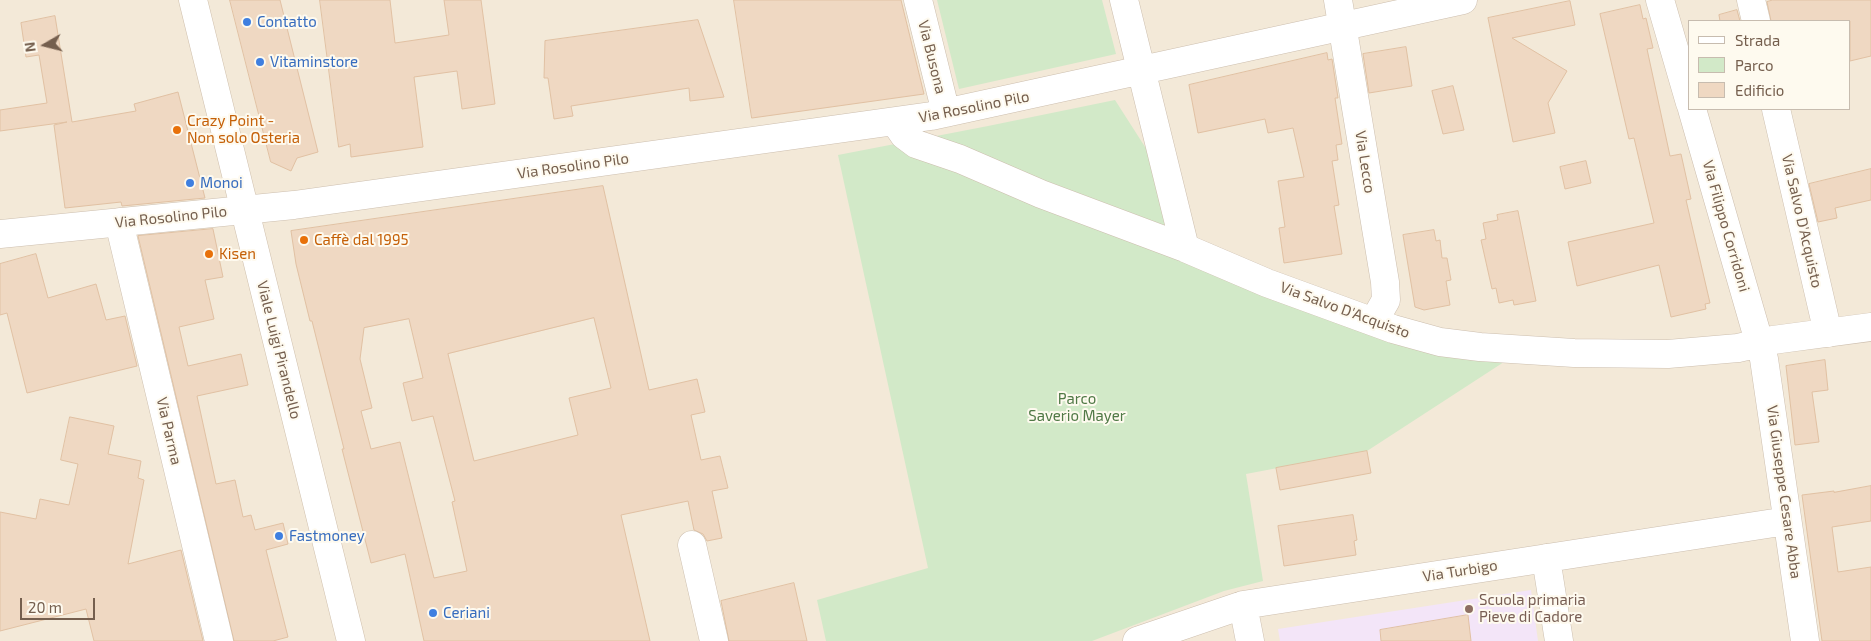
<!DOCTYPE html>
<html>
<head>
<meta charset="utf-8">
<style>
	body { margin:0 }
	#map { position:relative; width:1871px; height:641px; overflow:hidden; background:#fbf6e9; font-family:"Exo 2",sans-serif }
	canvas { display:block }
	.legend { position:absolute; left:1688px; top:20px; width:162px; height:90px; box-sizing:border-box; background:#fefaef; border:1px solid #c7bcaf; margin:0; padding:6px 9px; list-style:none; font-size:15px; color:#755f4e }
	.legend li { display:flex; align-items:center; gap:10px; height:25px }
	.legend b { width:25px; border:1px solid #c7bcaf }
	.north { position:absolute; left:20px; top:20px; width:50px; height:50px; -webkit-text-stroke:4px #fefaef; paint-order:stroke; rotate:262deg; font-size:14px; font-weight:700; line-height:20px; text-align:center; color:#755f4e }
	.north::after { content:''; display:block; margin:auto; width:18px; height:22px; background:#755f4e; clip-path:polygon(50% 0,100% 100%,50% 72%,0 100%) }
	.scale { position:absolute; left:20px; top:598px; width:75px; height:22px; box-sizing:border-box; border:2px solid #755f4e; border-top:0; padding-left:6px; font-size:15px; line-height:18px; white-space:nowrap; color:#755f4e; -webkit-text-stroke:4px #fefaef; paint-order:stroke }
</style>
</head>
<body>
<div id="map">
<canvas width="1871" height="641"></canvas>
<ul class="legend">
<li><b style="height:6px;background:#fff"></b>Strada</li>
<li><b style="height:14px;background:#d2e9c8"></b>Parco</li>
<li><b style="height:14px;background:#efd8c2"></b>Edificio</li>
</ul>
<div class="north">N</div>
<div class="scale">20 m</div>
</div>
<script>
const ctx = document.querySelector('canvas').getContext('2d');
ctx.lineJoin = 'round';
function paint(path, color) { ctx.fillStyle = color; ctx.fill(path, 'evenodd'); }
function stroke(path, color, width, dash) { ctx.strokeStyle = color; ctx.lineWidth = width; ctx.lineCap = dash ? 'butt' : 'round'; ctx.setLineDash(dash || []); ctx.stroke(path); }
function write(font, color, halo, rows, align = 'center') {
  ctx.font = font + ' "Exo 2",sans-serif'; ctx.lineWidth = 4; ctx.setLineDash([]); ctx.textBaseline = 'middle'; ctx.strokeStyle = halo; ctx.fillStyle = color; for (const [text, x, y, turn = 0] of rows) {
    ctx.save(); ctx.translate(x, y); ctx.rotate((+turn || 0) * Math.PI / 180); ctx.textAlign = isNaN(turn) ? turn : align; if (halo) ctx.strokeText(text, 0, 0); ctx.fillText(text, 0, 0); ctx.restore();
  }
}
const residential = new Path2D(`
	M0,0H1871V641H0ZM1690,21H1850V109H1690Z`);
const education = new Path2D(`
	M1531,590L1538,641H1280L1278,629Z`);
const green = new Path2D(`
	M937,0H1102L1116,54L959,89Z
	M1115,100L1147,150L1176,255L1507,360L1367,451L1246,474L1263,581L1224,591L1092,641H826L817,600L928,568L838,155L988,126Z`);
const building = new Path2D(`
	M230,0H280L318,152L297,158L291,171L271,162Z
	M320,0H390L395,43L449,35L444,0H481L495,104L462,109L457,71L414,77L423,147L351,157L350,144L339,147Z
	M734,0H901L924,94L752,118Z
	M1773,0H1871V56L1850,61V21H1771L1767,2Z
	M1570,1L1575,25L1512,38L1567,71L1548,103L1555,133L1513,142L1488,18Z
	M1640,5L1643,19L1646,18L1653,48L1647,49L1670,156L1681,154L1691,199L1686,200L1710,303L1705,304L1706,309L1671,317L1659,265L1577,286L1568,242L1654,223L1634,138L1629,139L1600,14Z
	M1737,10L1740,21H1720L1719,15Z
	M55,16L72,122L136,111L134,104L178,92L205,198L122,206L121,202L65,208L54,125L67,122L0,131V110L47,103L39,55L26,57L21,23Z
	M698,20L724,97L690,101L689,88L571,106L573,116L554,119L548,78H544L545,41Z
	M1406,47L1412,86L1369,93L1363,54Z
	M1327,53L1328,60L1332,59L1338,98H1335L1342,144L1336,145L1338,160L1332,161L1339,205L1334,206L1342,254L1284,263L1279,228L1285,227L1278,181L1304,177L1293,128L1268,133L1265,119L1198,133L1189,85Z
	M1453,86L1464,130L1443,134L1432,91Z
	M1586,161L1591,183L1565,189L1560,167Z
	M1871,169V200L1835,208L1837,218L1818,222L1809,184Z
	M603,186L649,390L697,379L705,412L691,415L701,460L720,456L728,488L712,491L722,538L707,541L703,534L694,530L688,501L621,515L650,641H424L405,554L371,563L342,449H344L312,321H310L296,264L291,231ZM594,318L611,388L569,398L578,435L474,461L448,354ZM409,319L423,378L403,383L412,421L433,416L455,501L452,502L467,571L434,578L400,442L371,449L361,411L372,408L360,359L364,328Z
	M1518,211L1536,301L1514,305L1513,300L1499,303L1496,288L1492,289L1481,240L1486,239L1483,223L1498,220L1497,215Z
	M213,229L223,277L205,280L214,319L179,327L188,366L241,354L248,385L197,396L216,484L235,480L243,517L251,515L255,530L283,523L288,544L266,550L288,637L273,641H234L138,236Z
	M1434,230L1436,241L1440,240L1442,258H1447L1451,280L1446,281L1450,305L1424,310L1415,307L1403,235Z
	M36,254L48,298L96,284L106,320L125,316L137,366L27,393L7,313L0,315V264Z
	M1825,360L1828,390L1812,392L1819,442L1795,445L1786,366Z
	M70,417L114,426L108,454L141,461L138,478L144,480L128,564L181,550L203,641H94L86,609L0,631V512L36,519L40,499L69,505L78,464L61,460Z
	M1367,451L1371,473L1280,490L1276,468Z
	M1871,486V521L1832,527L1838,572L1871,567V641H1822L1802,495L1834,491V492Z
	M1353,515L1357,540L1354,541L1356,555L1284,566L1278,526Z
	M794,583L807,641H729L721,601Z
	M1468,615L1471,641H1381L1380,630Z`);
const minor = new Path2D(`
	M918,0L946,113
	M1124,0L1185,248
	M1338,0L1385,282L1386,300L1374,321
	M1660,0L1690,103
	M1751,0L1756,21
	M1692,109L1764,359L1805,641
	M1776,109L1828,333
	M895,122L904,135L916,144L960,159L1041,194L1185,248L1267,283L1393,329L1440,342L1480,347L1574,353L1668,354L1738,348L1773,340L1871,327
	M119,222L219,641
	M0,234L294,205L931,116L1463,0
	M692,545L714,641
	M1546,558L1559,641
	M1243,605L1250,641
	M1137,641L1243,605L1787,521`);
const secondary = new Path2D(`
	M193,0C247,213 298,427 351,641`);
const markers = [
	[247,22,5,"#3f7fe0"],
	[260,62,5,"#3f7fe0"],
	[177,130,5,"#e8710a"],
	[190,183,5,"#3f7fe0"],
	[304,240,5,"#e8710a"],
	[209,254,5,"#e8710a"],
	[279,536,5,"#3f7fe0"],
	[1469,609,5,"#8d6e63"],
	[433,613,5,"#3f7fe0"]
];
const shopNames = [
	["Contatto",257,22],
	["Vitaminstore",270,62],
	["Monoi",200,183],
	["Fastmoney",289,536],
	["Ceriani",443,613]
];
const streetNames = [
	["Via Busona",932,57,76],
	["Via Rosolino Pilo",974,107,-11],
	["Via Lecco",1365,162,81],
	["Via Rosolino Pilo",573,166,-8],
	["Via Rosolino Pilo",171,217,-6],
	["Via Salvo D'Acquisto",1802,221,77],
	["Via Filippo Corridoni",1726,226,74],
	["Via Salvo D'Acquisto",1345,310,20],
	["Viale Luigi Pirandello",279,350,76],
	["Via Parma",169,431,77],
	["Via Giuseppe Cesare Abba",1784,492,82],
	["Via Turbigo",1460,571,-9]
];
const foodNames = [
	["Crazy Point -",187,121],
	["Non solo Osteria",187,138],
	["Caffè dal 1995",314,240],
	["Kisen",219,254]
];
const parkNames = [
	["Parco",1077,399],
	["Saverio Mayer",1077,416]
];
const educationNames = [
	["Scuola primaria",1479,600],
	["Pieve di Cadore",1479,617]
];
paint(residential, '#f3e9d8');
paint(education, '#f3e5f8');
paint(green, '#d2e9c8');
paint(building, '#efd8c2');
stroke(building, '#e1c1a3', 1);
stroke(minor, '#cdbfaf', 29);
stroke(secondary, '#d0c0ad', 29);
stroke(minor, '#fff', 28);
stroke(secondary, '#fff', 28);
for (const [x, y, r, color] of markers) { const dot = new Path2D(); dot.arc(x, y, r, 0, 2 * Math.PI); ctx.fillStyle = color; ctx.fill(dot); stroke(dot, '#fefaef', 2); }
write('15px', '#366cbe', '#fefaef', shopNames, 'left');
write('15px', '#755f4e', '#fefaef', streetNames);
write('15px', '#c56008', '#fefaef', foodNames, 'left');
write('15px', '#507946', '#fefaef', parkNames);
write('15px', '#785e54', '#fefaef', educationNames, 'left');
</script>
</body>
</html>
